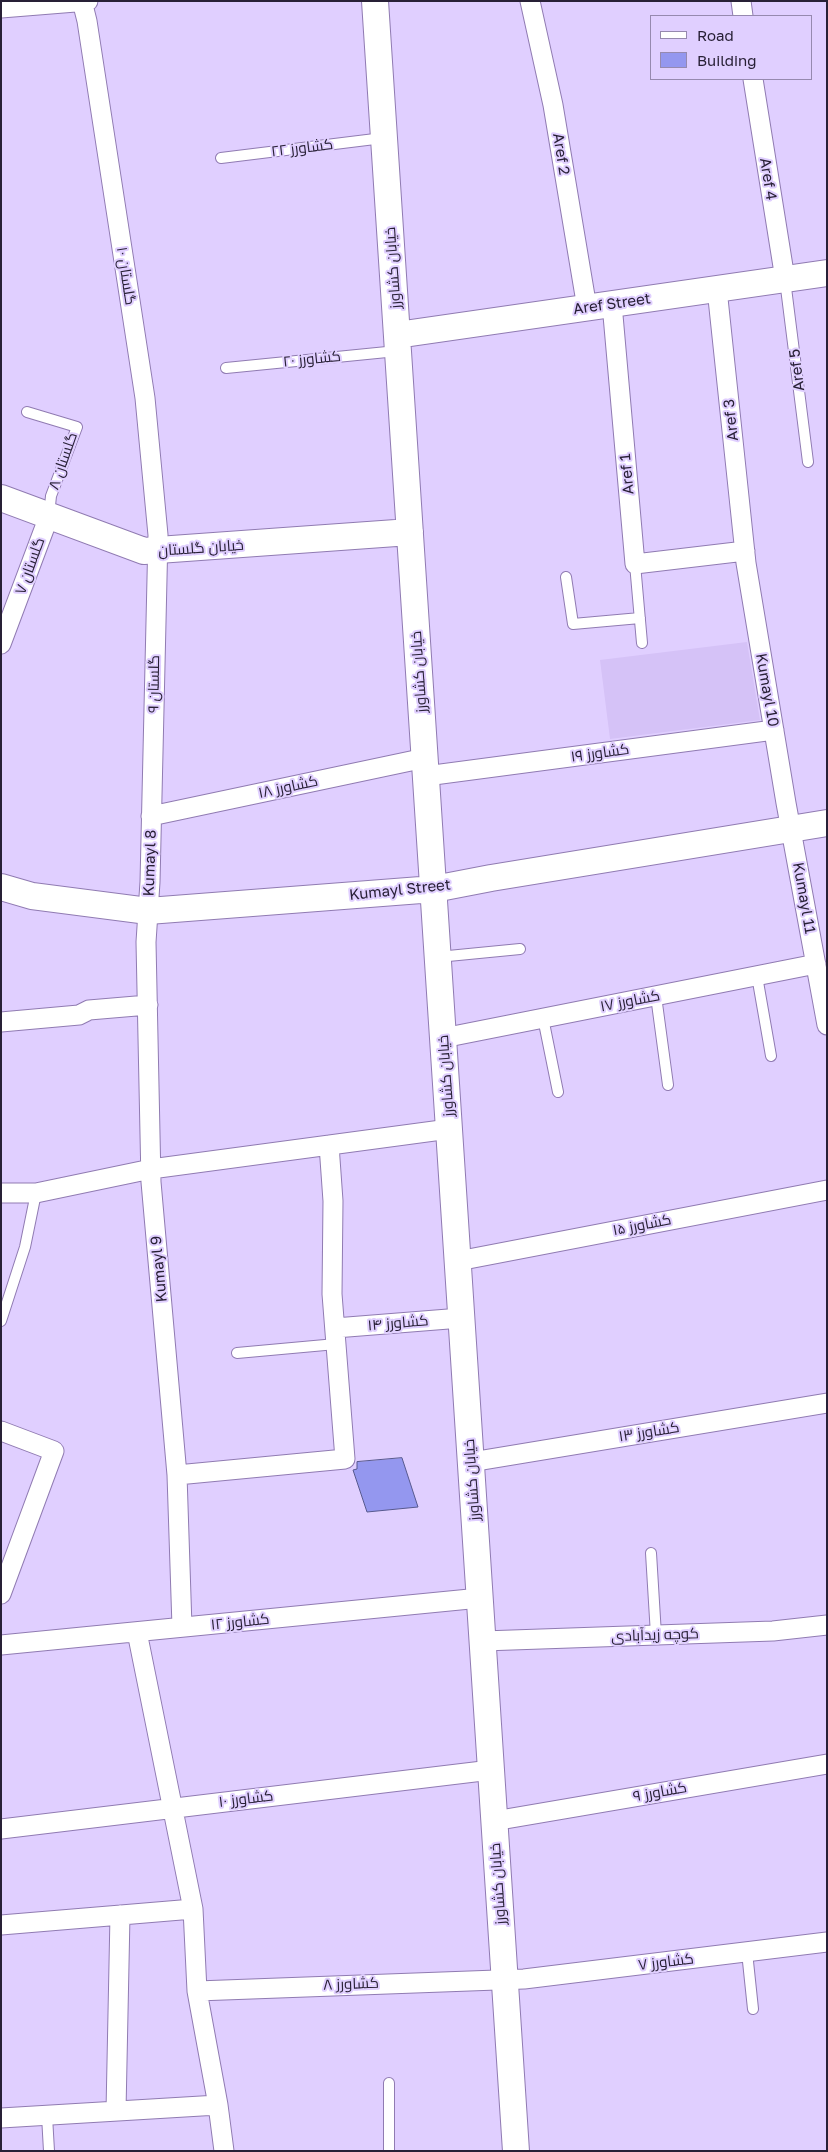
<!DOCTYPE html>
<html>
<head>
<meta charset="utf-8">
<style>
	body { margin:0 }
	#map { position:relative; width:828px; height:2152px; overflow:hidden; background:#e0cfff; font-family:"Golos Text",sans-serif }
	canvas { display:block }
	.frame { position:absolute; inset:0; border:2px solid #282036; pointer-events:none }
	.legend { position:absolute; left:650px; top:15px; width:162px; height:65px; box-sizing:border-box; background:#e0cfff; border:1px solid #9689af; margin:0; padding:6px 9px; list-style:none; font-size:15px; color:#282036 }
	.legend li { display:flex; align-items:center; gap:10px; height:25px }
	.legend b { width:25px; border:1px solid #9689af }
</style>
</head>
<body>
<div id="map">
<canvas width="828" height="2152"></canvas>
<div class="frame"></div>
<ul class="legend">
<li><b style="height:6px;background:#fff"></b>Road</li>
<li><b style="height:14px;background:#9497ef"></b>Building</li>
</ul>
</div>
<script>
const ctx = document.querySelector('canvas').getContext('2d');
ctx.lineJoin = 'round';
function paint(path, color) { ctx.fillStyle = color; ctx.fill(path, 'evenodd'); }
function stroke(path, color, width, dash) { ctx.strokeStyle = color; ctx.lineWidth = width; ctx.lineCap = dash ? 'butt' : 'round'; ctx.setLineDash(dash || []); ctx.stroke(path); }
function write(font, color, halo, rows, align = 'center') {
  ctx.font = font + ' "Golos Text",Cairo,sans-serif'; ctx.lineWidth = 4; ctx.setLineDash([]); ctx.textBaseline = 'middle'; ctx.strokeStyle = halo; ctx.fillStyle = color; for (const [text, x, y, turn = 0] of rows) {
    ctx.save(); ctx.translate(x, y); ctx.rotate((+turn || 0) * Math.PI / 180); ctx.textAlign = isNaN(turn) ? turn : align; if (halo) ctx.strokeText(text, 0, 0); ctx.fillText(text, 0, 0); ctx.restore();
  }
}
const built = new Path2D(`
	M747,642L760,720L610,739L600,660Z`);
const building = new Path2D(`
	M402,1458L418,1507L367,1512L353,1470L357,1469V1462Z`);
const lane = new Path2D(`
	M221,158L383,138
	M785,280L808,462
	M226,368L397,351
	M27,412L77,427L51,496L49,515
	M635,564L642,643
	M566,577L573,624L640,618
	M438,957L520,949
	M757,976L771,1056
	M656,996L668,1085
	M543,1018L558,1092
	M1,1321L25,1247L36,1193
	M237,1353L336,1344
	M651,1553L656,1635
	M747,1952L753,2009
	M47,2116L49,2151
	M389,2151V2083`);
const street = new Path2D(`
	M82,1L87,21L145,398L158,535L150,882L146,942L151,1182L177,1475L182,1627
	M530,1L553,105L587,308
	M741,1L743,16
	M1,8L88,1
	M753,79L785,279
	M717,289L746,563L786,803L827,1025
	M612,304L635,564L745,551
	M1,644L49,516
	M426,776L774,730
	M151,816L425,758
	M1,1022L79,1015L89,1010L148,1005
	M443,1038L816,964
	M1,1193H36L151,1169L449,1129
	M458,1261L827,1190
	M335,1328L461,1318
	M1,1431L54,1451L1,1594
	M471,1462L827,1403
	M177,1475L345,1459L332,1294L333,1201L329,1145
	M137,1632L193,1909L197,1991L218,2105L224,2151
	M483,1641L773,1631L827,1625
	M1,1645L480,1598
	M494,1821L827,1764
	M1,1829L491,1770
	M1,1925L193,1909
	M197,1991L524,1979L827,1942
	M116,2111L120,1915
	M1,2118L218,2105`);
const secondary = new Path2D(`
	M375,1L516,2151
	M397,335L827,273
	M1,498L144,551L410,532
	M1,887L32,896L148,911L434,889L491,878L827,823`);
const streetNames = [
	["کشاورز ۲۲",302,148,-7],
	["Aref 2",561,154,81],
	["Aref 4",768,179,81],
	["خیابان کشاورز",393,268,-94],
	["گلستان ۱۰",126,276,81],
	["Aref Street",612,304,-8],
	["کشاورز ۲۰",312,359,-6],
	["Aref 5",797,370,-97],
	["Aref 3",731,420,-96],
	["گلستان ۸",63,461,-71],
	["Aref 1",627,474,-95],
	["خیابان گلستان",201,548,-4],
	["گلستان ۷",30,566,-70],
	["خیابان کشاورز",419,672,-94],
	["گلستان ۹",154,684,-89],
	["Kumayl 10",767,690,80],
	["کشاورز ۱۹",600,753,-8],
	["کشاورز ۱۸",288,787,-12],
	["Kumayl 8",150,863,-88],
	["Kumayl Street",400,890,-6],
	["Kumayl 11",804,898,80],
	["کشاورز ۱۷",630,1001,-11],
	["خیابان کشاورز",446,1076,-94],
	["کشاورز ۱۵",642,1225,-11],
	["Kumayl 9",159,1269,-95],
	["کشاورز ۱۴",398,1323,-5],
	["کشاورز ۱۳",649,1432,-9],
	["خیابان کشاورز",472,1480,-94],
	["کشاورز ۱۲",240,1622,-6],
	["کوچه زیدآبادی",655,1635,-2],
	["کشاورز ۹",660,1792,-10],
	["کشاورز ۱۰",246,1799,-7],
	["خیابان کشاورز",498,1884,-94],
	["کشاورز ۷",666,1962,-7],
	["کشاورز ۸",351,1984,-2]
];
paint(built, '#d5c2f7');
paint(building, '#9497ef');
stroke(building, '#57598e', 1);
stroke(lane, '#907bb2', 12);
stroke(street, '#907bb2', 21);
stroke(secondary, '#907bb2', 28);
stroke(lane, '#fff', 10);
stroke(street, '#fff', 19);
stroke(secondary, '#fff', 26);
write('15px', '#282036', '#e0cfff', streetNames);
</script>
</body>
</html>
